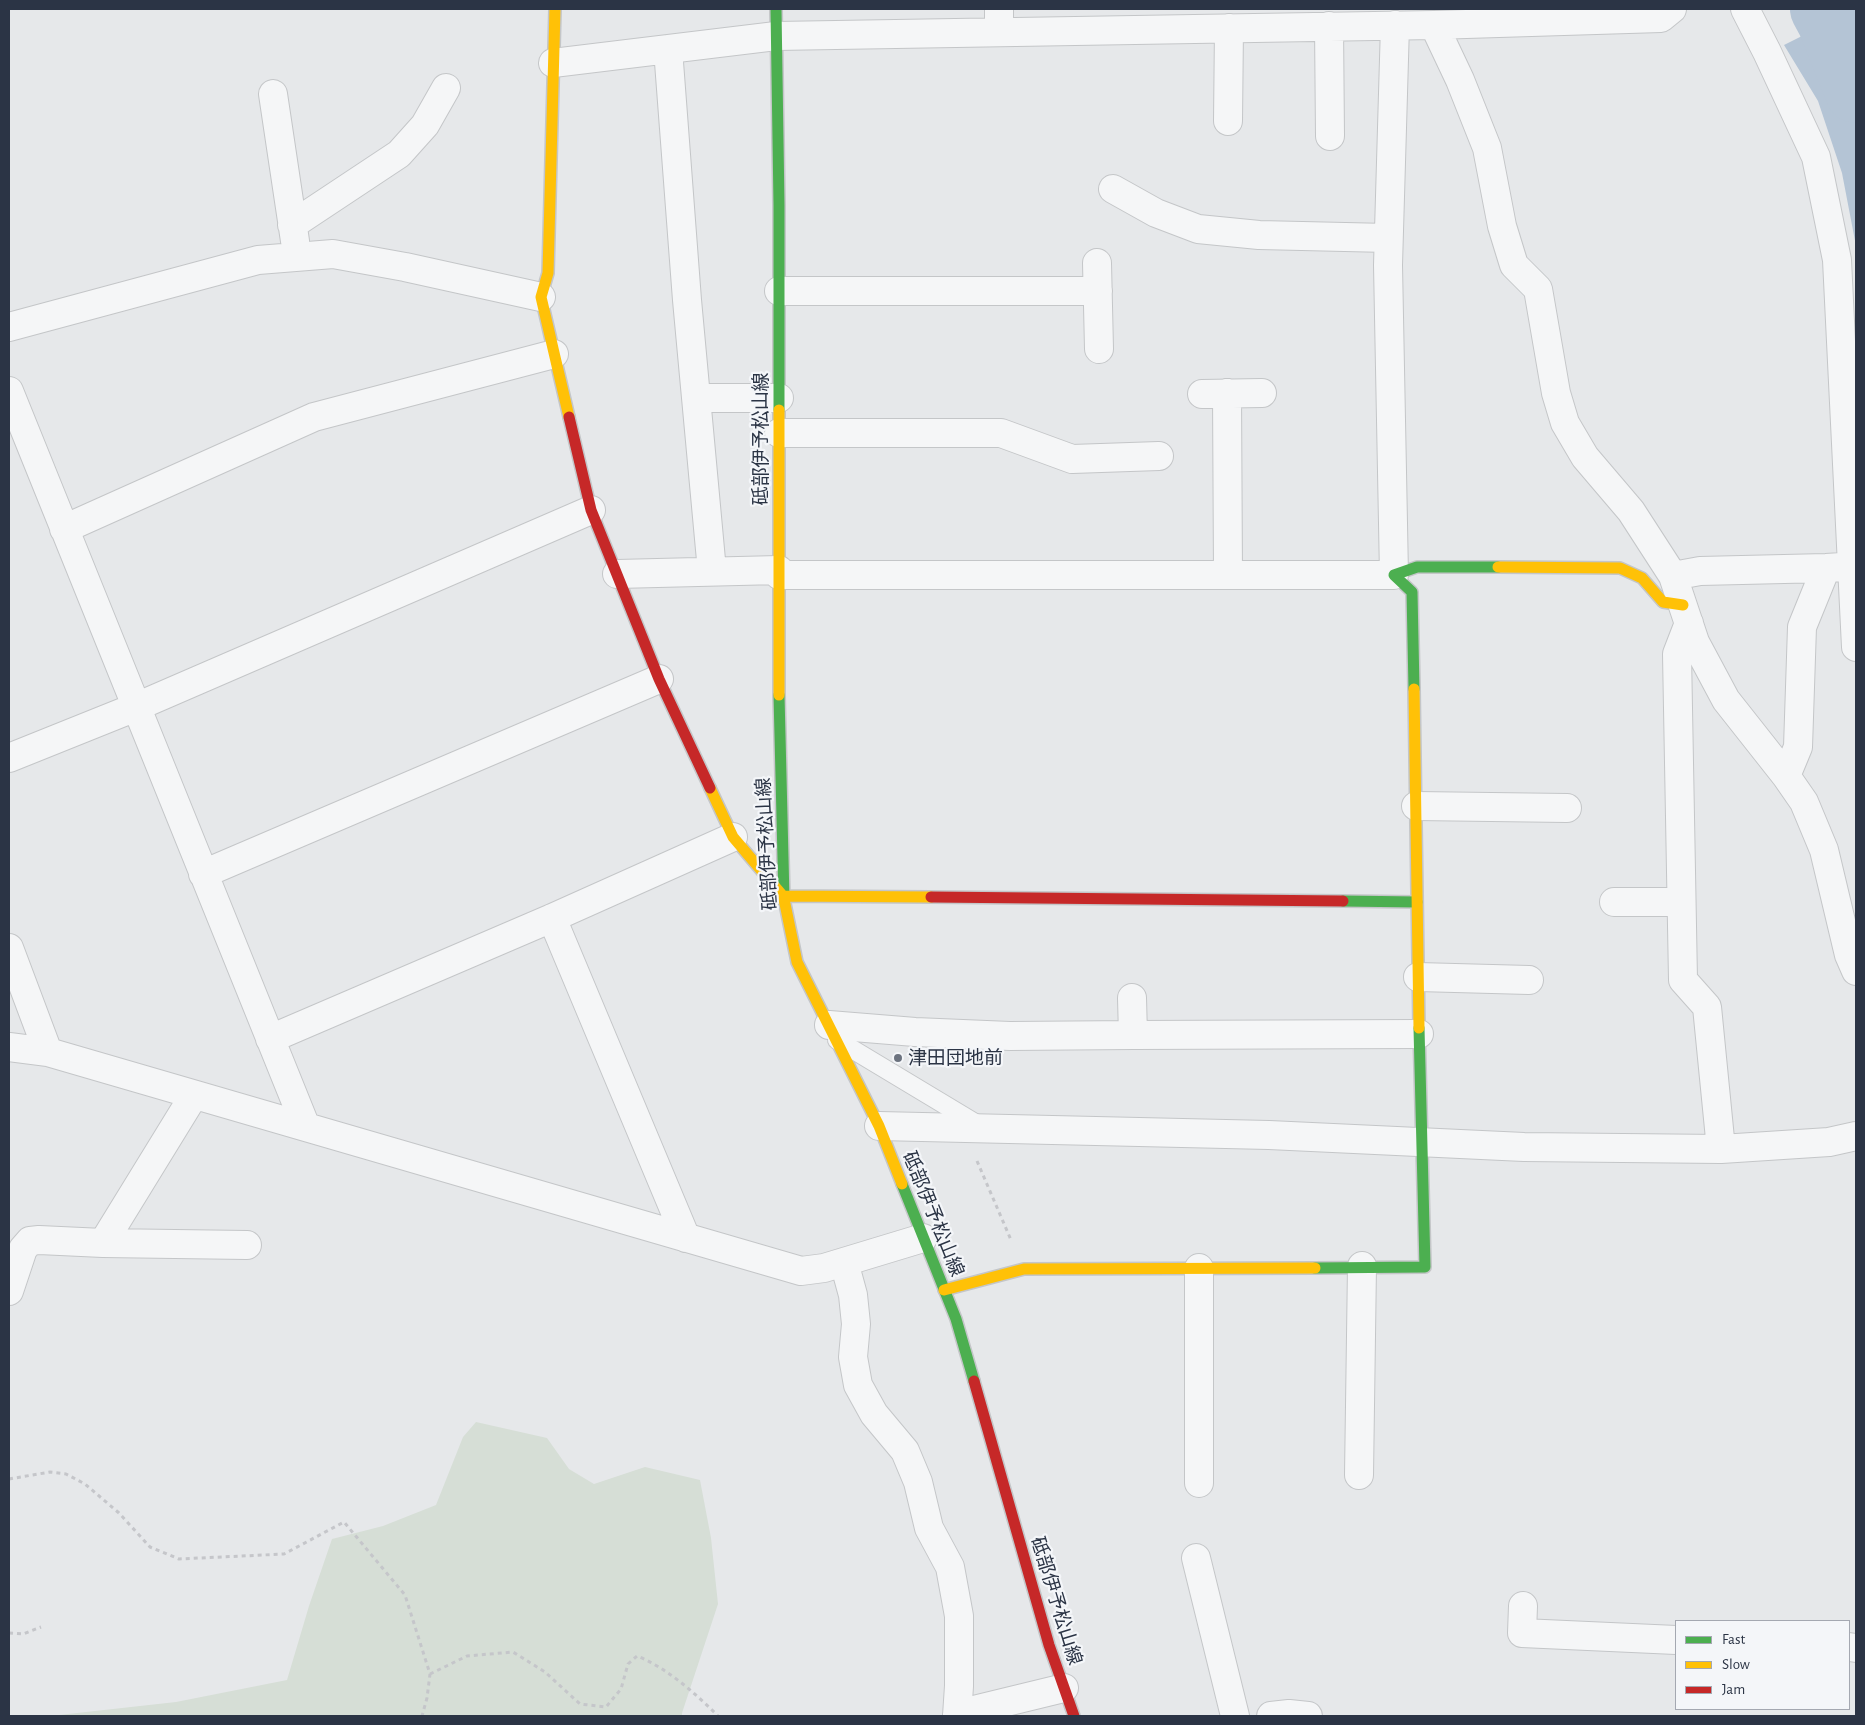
<!DOCTYPE html>
<html>
<head>
<meta charset="utf-8">
<style>
	body { margin:0 }
	#map { position:relative; width:1865px; height:1725px; overflow:hidden; background:#e6e8ea; font-family:"Alegreya Sans",sans-serif }
	canvas { display:block }
	.frame { position:absolute; inset:0; border:10px solid #2b3445; pointer-events:none }
	.legend { position:absolute; left:1675px; top:1620px; width:175px; height:90px; box-sizing:border-box; background:#f4f6f9; border:1px solid #a4a8b1; margin:0; padding:6px 9px; list-style:none; font-size:15px; color:#2b3445 }
	.legend li { display:flex; align-items:center; gap:10px; height:25px }
	.legend b { width:25px; border:1px solid #a4a8b1 }
</style>
</head>
<body>
<div id="map">
<canvas width="1865" height="1725"></canvas>
<div class="frame"></div>
<ul class="legend">
<li><b style="height:6px;background:#4caf50"></b>Fast</li>
<li><b style="height:6px;background:#ffc107"></b>Slow</li>
<li><b style="height:6px;background:#c62828"></b>Jam</li>
</ul>
</div>
<script>
const ctx = document.querySelector('canvas').getContext('2d');
ctx.lineJoin = 'round';
function paint(path, color) { ctx.fillStyle = color; ctx.fill(path, 'evenodd'); }
function stroke(path, color, width, dash) { ctx.strokeStyle = color; ctx.lineWidth = width; ctx.lineCap = dash ? 'butt' : 'round'; ctx.setLineDash(dash || []); ctx.stroke(path); }
function write(font, color, halo, rows, align = 'center') {
  ctx.font = font + ' "Alegreya Sans","Noto Sans JP",sans-serif'; ctx.lineWidth = 4.5; ctx.setLineDash([]); ctx.textBaseline = 'middle'; ctx.strokeStyle = halo; ctx.fillStyle = color; for (const [text, x, y, turn = 0] of rows) {
    ctx.save(); ctx.translate(x, y); ctx.rotate((+turn || 0) * Math.PI / 180); ctx.textAlign = isNaN(turn) ? turn : align; if (halo) ctx.strokeText(text, 0, 0); ctx.fillText(text, 0, 0); ctx.restore();
  }
}
const green = new Path2D(`
	M476,1422L547,1438L569,1469L594,1484L645,1467L700,1480L711,1538L718,1604L682,1713V1716H50L176,1702L287,1680L309,1606L332,1539L383,1526L436,1505L463,1437Z`);
const water = new Path2D(`
	M1856,9V246L1842,173L1818,101L1784,45Z`);
const river = new Path2D(`
	M1821,9L1828,22L1856,92`);
const path = new Path2D(`
	M977,1161L1011,1240
	M9,1479L50,1472L66,1474L85,1484L119,1513L150,1547L179,1559L284,1554L344,1522L405,1595L430,1674L427,1698L422,1716
	M9,1633L23,1634L41,1627
	M430,1674L467,1656L513,1652L545,1672L580,1704L606,1707L621,1689L628,1664L637,1656C667,1668 695,1693 718,1716`);
const lane = new Path2D(`
	M837,1040L980,1126`);
const street = new Path2D(`
	M999,9V32
	M1745,9L1767,52L1816,157L1837,260L1856,647
	M1434,25L1460,80L1487,148L1502,226L1514,265L1538,289L1556,393L1565,423L1585,457L1631,511L1673,576L1695,642L1726,700L1786,776L1804,802L1824,850L1849,955L1856,971
	M1329,26L1330,136
	M668,49L687,300L712,571
	M553,63L776,36L1434,25L1661,18L1672,9
	M273,94L295,241
	M1228,121L1229,28
	M1113,189L1156,213L1198,229L1259,235L1388,238
	M292,225L399,154L425,125L446,88
	M1097,263L1099,349
	M779,291H1098
	M9,327L258,260L333,254L405,267L541,297
	M9,391L306,1127
	M1227,393L1228,575
	M1202,394L1262,393
	M696,398H779
	M779,433H1001L1072,459L1159,456
	M64,529L314,417L554,354
	M617,574L779,570
	M779,575H1394L1388,265L1395,25
	M1673,576L1700,571L1826,568L1842,567
	M1689,623L1677,654L1683,980L1707,1007L1721,1149
	M9,758L136,707L591,510
	M1786,776L1798,747L1802,627L1826,568
	M1416,806L1567,808
	M203,874L659,679
	M1614,902H1681
	M552,918L686,1238
	M9,948L48,1052
	M1418,977L1529,980
	M1132,998L1133,1035L1419,1034
	M829,1025L915,1032L1010,1036L1133,1035
	M270,1039L552,918L733,837
	M9,1047L48,1052L801,1271L824,1268L923,1238
	M879,1126L1269,1135L1524,1147L1721,1149L1829,1142L1856,1136
	M103,1243L194,1095
	M844,1262L853,1295L856,1324L853,1357L858,1385L874,1414L905,1451L918,1482L929,1528L950,1567L959,1616V1686L957,1716
	M1199,1268V1483
	M9,1291L23,1249L30,1241L39,1240L103,1243L247,1245
	M1359,1475L1362,1266
	M1196,1558L1235,1716
	M1523,1606L1522,1633L1676,1640
	M1849,1647L1856,1648
	M957,1714L1064,1688
	M1271,1716L1289,1714L1308,1716`);
const fast = new Path2D(`
	M776,9L779,205V410
	M1414,689L1412,592L1394,575L1417,567H1498
	M779,695L784,899
	M1343,901L1417,902
	M902,1184L956,1319L974,1381
	M1315,1268L1425,1267L1419,1028`);
const slow = new Path2D(`
	M555,9L548,273L541,297L569,417
	M779,410V695
	M1498,567L1620,568L1642,578L1663,602L1683,605
	M1414,689L1419,1028
	M710,788L733,837L783,896L931,897
	M784,899L797,962L879,1126L902,1184
	M944,1290L1024,1269L1315,1268`);
const jam = new Path2D(`
	M569,417L591,510L659,679L710,788
	M931,897L1343,901
	M974,1381L1049,1645L1074,1716`);
const markers = [
	[898,1058,5,"#6c737f"]
];
const streetNames = [
	["砥部伊予松山線",761,439,-90],
	["砥部伊予松山線",767,844,-93],
	["砥部伊予松山線",933,1214,68],
	["砥部伊予松山線",1056,1601,73]
];
const poiNames = [
	["津田団地前",908,1058]
];
paint(green, '#d6ded6');
paint(water, '#b4c4d5');
stroke(river, '#b4c4d5', 62);
stroke(lane, '#c4c6c8', 20);
stroke(street, '#c4c6c8', 30);
stroke(fast, '#c4c6c8', 14);
stroke(slow, '#c4c6c8', 14);
stroke(jam, '#c4c6c8', 14);
stroke(path, '#c5c6ca', 3, [4, 4]);
stroke(lane, '#f5f6f7', 18);
stroke(street, '#f5f6f7', 28);
stroke(fast, '#4caf50', 11);
stroke(slow, '#ffc107', 11);
stroke(jam, '#c62828', 11);
for (const [x, y, r, color] of markers) { const dot = new Path2D(); dot.arc(x, y, r, 0, 2 * Math.PI); ctx.fillStyle = color; ctx.fill(dot); stroke(dot, '#f4f6f9', 2); }
write('19px', '#2b3445', '#f4f6f9', streetNames);
write('19px', '#2b3445', '#f4f6f9', poiNames, 'left');
</script>
</body>
</html>
